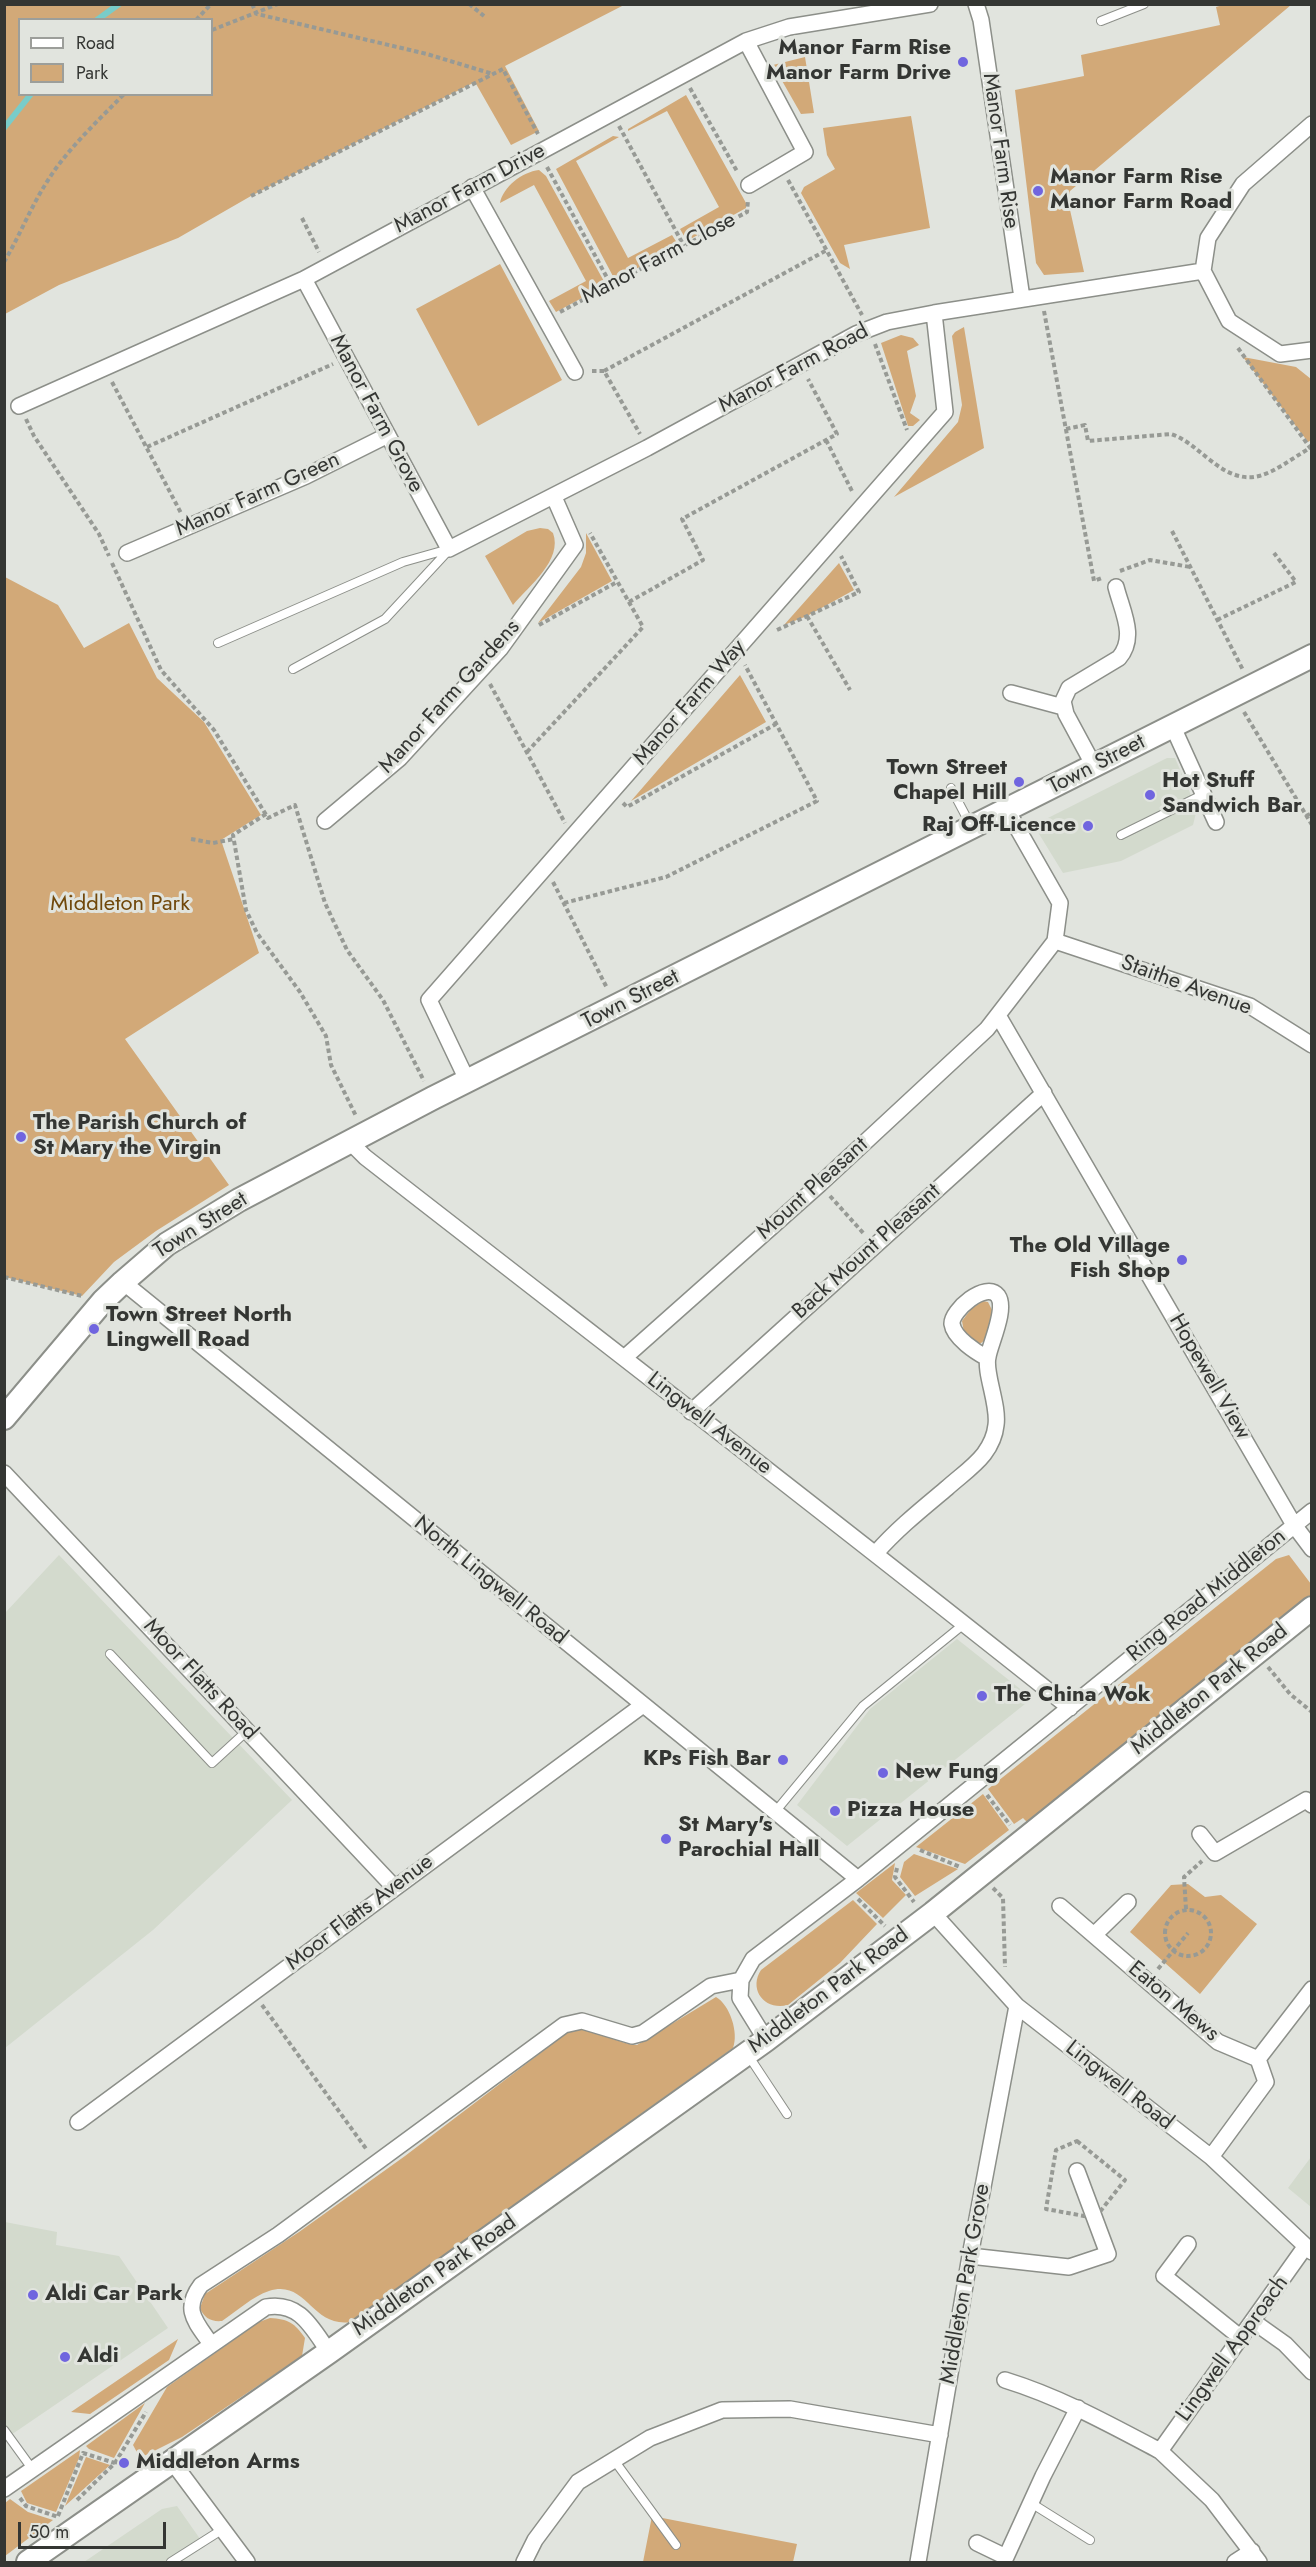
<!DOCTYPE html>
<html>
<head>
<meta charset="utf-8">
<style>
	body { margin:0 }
	#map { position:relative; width:1316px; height:2567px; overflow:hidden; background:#e1e4de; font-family:Jost,sans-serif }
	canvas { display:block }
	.frame { position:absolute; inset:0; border:6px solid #343633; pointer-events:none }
	.legend { position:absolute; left:18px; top:18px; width:195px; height:78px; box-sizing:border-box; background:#e1e4de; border:2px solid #9c9e9a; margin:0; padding:8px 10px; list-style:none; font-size:18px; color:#343633 }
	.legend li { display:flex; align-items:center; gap:12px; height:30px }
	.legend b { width:30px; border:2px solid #9c9e9a }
	.scale { position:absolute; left:18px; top:2522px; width:148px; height:27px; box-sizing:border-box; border:3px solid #343633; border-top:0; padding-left:8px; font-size:18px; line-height:21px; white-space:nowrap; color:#343633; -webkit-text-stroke:4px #e1e4de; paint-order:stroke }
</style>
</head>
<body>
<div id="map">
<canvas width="1316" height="2567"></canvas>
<div class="frame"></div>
<ul class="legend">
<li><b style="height:8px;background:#fff"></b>Road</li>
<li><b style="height:16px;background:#d2a978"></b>Park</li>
</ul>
<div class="scale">50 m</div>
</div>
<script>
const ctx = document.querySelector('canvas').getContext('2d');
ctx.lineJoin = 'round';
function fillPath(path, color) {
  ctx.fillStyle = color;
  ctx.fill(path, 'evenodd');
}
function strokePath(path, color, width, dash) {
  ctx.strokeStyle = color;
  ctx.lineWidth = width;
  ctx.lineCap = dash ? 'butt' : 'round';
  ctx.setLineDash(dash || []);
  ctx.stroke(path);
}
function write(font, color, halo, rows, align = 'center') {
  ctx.font = font + ' Jost,sans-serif';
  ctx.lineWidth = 6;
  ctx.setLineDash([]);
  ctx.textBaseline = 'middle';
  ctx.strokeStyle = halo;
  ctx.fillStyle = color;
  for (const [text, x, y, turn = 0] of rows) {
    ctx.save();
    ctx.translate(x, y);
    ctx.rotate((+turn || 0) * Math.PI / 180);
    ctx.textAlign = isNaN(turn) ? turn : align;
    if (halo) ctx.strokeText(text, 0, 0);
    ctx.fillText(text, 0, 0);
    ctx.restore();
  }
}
fillPath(new Path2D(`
	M1167 758H1175L1197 809 1193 825 1121 861 1063 873 1036 829 1038 823Z
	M59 1555 292 1800 153 1930 5 2048V1613Z
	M957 1639 1024 1692 1030 1700 847 1846 797 1805 870 1709Z
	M1311 2157V2207L1288 2188Z
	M5 2222 57 2232 56 2245 119 2256 168 2328 5 2439Z
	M177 2506 205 2546 181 2562H84L162 2509Z`), '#d3dacd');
fillPath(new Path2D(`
	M1226 4 1291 5 1070 191 1068 201 1084 272 1044 275 1036 263 1015 90 1084 76 1081 55 1220 25 1216 7Z
	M4 5 5 4 624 5 505 66 539 131 511 145 475 82 251 196 178 238 59 285 5 314ZM20 20H212V94H20Z
	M805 57 814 113 801 114 773 65Z
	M686 95 746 203V208L687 241 680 229 719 207 667 111 628 131V129Z
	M911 116 930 228 844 245 850 269 840 263 801 193 804 187 835 169 827 155 823 128Z
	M613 136 619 137 576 161 628 258 672 235 679 246 615 280 556 169Z
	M539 170 546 176 606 285 556 312 549 301 586 281 534 185 500 203C503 187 522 172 539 170Z
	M500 264 562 380 478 426 416 309Z
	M964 327 984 448 894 497 958 422 962 405 952 336 955 332Z
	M901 335 913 338 919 345 907 351 916 396 910 413 920 420 913 426H908L881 343Z
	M1243 357 1296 367 1311 379V440L1308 442Z
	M540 528 548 529 553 533C563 560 529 586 513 605L485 556 527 531Z
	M586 533 612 581 538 623 581 567 586 553Z
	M839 563 854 590 807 616 784 625Z
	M5 577 58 605 84 648 129 623 157 678 204 722 261 815 221 840 259 953 125 1039 229 1185 156 1231 114 1262 82 1296 5 1277Z
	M740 675 766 722 631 801Z
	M983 1301 988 1302 992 1310 987 1339 978 1345 964 1332 962 1321 971 1309Z
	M1289 1555 1311 1584 1310 1598 1029 1824 1023 1818 1014 1824 988 1789 1276 1559Z
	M983 1794 1009 1830 965 1864 916 1847Z
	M914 1854 958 1869 915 1896 900 1877 904 1862Z
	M895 1863 892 1880 906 1895 883 1918 856 1893Z
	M1188 1884 1205 1897 1221 1895 1257 1924 1200 1994 1130 1932 1171 1885Z
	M853 1900 877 1924 840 1963 788 2005C765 2011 748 1990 761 1970Z
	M716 1997C730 2005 739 2033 733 2048L351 2322C311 2328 307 2279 269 2291 253 2296 237 2311 222 2321 211 2322 204 2318 200 2308L205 2294 299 2232 405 2156 568 2032C588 2023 615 2044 637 2045Z
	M270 2318C288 2319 295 2323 305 2338L302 2356 182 2437 140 2458 133 2445 167 2387 259 2322Z
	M178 2339 169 2360 90 2414 71 2412Z
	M145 2403 114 2458 89 2449 86 2446Z
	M80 2450 79 2458 56 2512 27 2503 21 2491Z
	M86 2457 110 2465 65 2506Z
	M10 2499 28 2512 53 2520 5 2556V2503Z
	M652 2516 797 2544 793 2562H643Z`), '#d2a978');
strokePath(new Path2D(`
	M97 20 119 4
	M4 128 31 94`), '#79ccc9', 6);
const lane = new Path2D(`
	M1101 21 1144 4
	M218 643 403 562 449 549
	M293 669 385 619 448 551
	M951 788 970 824
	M1121 835 1204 794
	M110 1654 212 1763 248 1730
	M775 1812 863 1706 964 1624
	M748 2055 787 2114
	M4 2430 33 2470
	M614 2460 676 2545
	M1031 2503 1090 2540
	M171 2562 223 2529`);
const street = new Path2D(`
	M976 4 981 20 1022 298
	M746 41 805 152 749 185
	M1312 124 1243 184 1208 238 1203 271 1229 321 1280 354 1312 350
	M472 187 575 372
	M304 279 449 549 647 448 856 334 887 322 934 313 1203 271
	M19 406 304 279 746 41 789 27 930 4
	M127 553 306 476 388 435
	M1011 693 1063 707
	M1173 727 1216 822
	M1094 766 1066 714 1063 701 1069 688 1119 658C1137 637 1122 611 1116 587
	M325 821 400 758 500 649 575 545 554 497
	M1055 941 1250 1006 1312 1045
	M999 1017 1294 1525 1312 1549
	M468 1082 429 1000 945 412 934 313
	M349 1141 365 1157C600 1340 837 1522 1070 1708
	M123 1282 858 1879
	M624 1358 820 1184 987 1029 1055 941 1060 903 1007 810
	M691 1412 1044 1093
	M4 1473 394 1887
	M876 1553C898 1528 922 1509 947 1488 959 1477 974 1467 984 1454 990 1446 995 1435 996 1425 999 1405 984 1372 988 1357 990 1344 1007 1309 998 1296 986 1280 951 1311 952 1324 954 1338 976 1352 987 1358
	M1200 1834 1215 1853 1306 1800 1312 1805
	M1060 1906 1218 2042 1258 2059
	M933 1913 1017 2006 1211 2157 1312 2252
	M1094 1935 1128 1902
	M766 2040 740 1998 741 1980 753 1959 858 1879 1312 1511
	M78 2122 643 1705
	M1211 2157 1266 2082 1258 2059 1312 1989
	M1188 2244 1164 2276 1240 2337
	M970 2256 1069 2267 1108 2254 1077 2171
	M1254 2322 1285 2344 1312 2372
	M211 2344C196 2322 182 2310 201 2285L278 2235 564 2025 582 2021 632 2036 643 2033 711 1986 741 1980
	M1005 2380C1060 2397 1109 2424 1160 2451
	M171 2460 247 2562
	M4 2489 266 2307C300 2301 312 2328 329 2352
	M977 2543 1006 2557 1043 2476 1078 2408
	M524 2562 535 2540 578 2482 650 2438 722 2410 790 2409 940 2435
	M918 2562 970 2256 1017 2006
	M1235 2562 1252 2551
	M1259 2562 1212 2500 1160 2451 1305 2247`);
const secondary = new Path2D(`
	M4 1418 103 1301 123 1282 167 1244 239 1200 433 1098 1312 656
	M28 2562 329 2352 766 2040 933 1913 1312 1608`);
strokePath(lane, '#8c8f89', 10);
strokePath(street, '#8c8f89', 18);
strokePath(secondary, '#8c8f89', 26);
strokePath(new Path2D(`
	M252 4 257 14 427 54 493 74
	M469 4 484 16
	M196 20 211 4
	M212 30 278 4
	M690 88 738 173
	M619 126 684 246
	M547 167 611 285
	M788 180 862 315
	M251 196 503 69 538 134
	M302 218 319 252
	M4 262C19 237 30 209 45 185 65 151 97 122 124 94
	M1044 311 1094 581 1102 578
	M560 312 747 212 748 200
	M875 344 907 430
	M1238 348 1311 449
	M592 371H604L640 434
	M604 371 827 250
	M112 382 181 513
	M26 419 34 436 99 534 109 556
	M1066 429 1085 425 1088 441 1171 434C1186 439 1197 450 1210 460 1252 494 1271 471 1310 448
	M826 440 853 493
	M147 447 333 364
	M1172 531 1243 670
	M112 563 161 670 214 730 268 818 295 805 325 903 347 950 383 1000 424 1081
	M1120 571 1150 560 1190 567
	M629 602 703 560 682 519 837 434 808 379
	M807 616 850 690
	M1217 620 1296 582 1274 553
	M539 625 617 582
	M777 630 859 592 841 556
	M490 684 565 823
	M1244 712 1312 825
	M527 752 643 627 590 533
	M623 803 627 807 776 724
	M266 814 233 835 246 910 257 933 300 992 326 1036 331 1065 356 1116
	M1306 816 1312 813
	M191 839 213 843 234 839
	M553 882 607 988
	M564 903 666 877 817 801 745 665
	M830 1196 865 1235
	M4 1277 82 1296
	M1268 1667 1290 1694 1312 1712
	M987 1795 1010 1825
	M920 1850 960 1867
	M897 1868 895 1877 914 1902
	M993 1888 1003 1898 1005 1967
	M858 1899 885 1926
	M1186 1909 1184 1877 1202 1861
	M1165 1933a23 23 0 1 1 46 0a23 23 0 1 1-46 0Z
	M1158 1969 1188 1933
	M262 2005 367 2150
	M1077 2141 1125 2180 1095 2218 1046 2209 1056 2150Z
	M20 2498 26 2506 58 2517
	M77 2500 115 2463 146 2412
	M58 2516 83 2453 115 2463`), '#979a95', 4, [4.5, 3]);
strokePath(lane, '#fff', 8);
strokePath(street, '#fff', 15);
strokePath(secondary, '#fff', 22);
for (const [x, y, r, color] of [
	[963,62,6,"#7065df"],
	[1038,191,6,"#7065df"],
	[1019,782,6,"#7065df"],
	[1150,795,6,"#7065df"],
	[1088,826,6,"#7065df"],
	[21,1137,6,"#7065df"],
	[1182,1260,6,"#7065df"],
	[94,1329,6,"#7065df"],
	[982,1696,6,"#7065df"],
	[783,1760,6,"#7065df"],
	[883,1773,6,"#7065df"],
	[835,1811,6,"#7065df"],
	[666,1839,6,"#7065df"],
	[33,2295,6,"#7065df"],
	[65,2357,6,"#7065df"],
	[124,2463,6,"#7065df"]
]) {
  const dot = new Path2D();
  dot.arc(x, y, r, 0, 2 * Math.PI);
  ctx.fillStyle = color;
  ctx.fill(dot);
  strokePath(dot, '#e1e4de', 2);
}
write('bold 22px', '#343633', '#e1e4de', [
	["Manor Farm Rise",951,49,"right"],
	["Manor Farm Drive",951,74,"right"],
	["Manor Farm Rise",1050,178],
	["Manor Farm Road",1050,203],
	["Town Street",1007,769,"right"],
	["Chapel Hill",1007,794,"right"],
	["Hot Stuff",1162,782],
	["Sandwich Bar",1162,807],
	["Raj Off-Licence",1076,826,"right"],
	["The Parish Church of",33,1124],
	["St Mary the Virgin",33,1149],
	["The Old Village",1170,1247,"right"],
	["Fish Shop",1170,1272,"right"],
	["Town Street North",106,1316],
	["Lingwell Road",106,1341],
	["The China Wok",994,1696],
	["KPs Fish Bar",771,1760,"right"],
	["New Fung",895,1773],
	["Pizza House",847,1811],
	["St Mary's",678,1826],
	["Parochial Hall",678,1851],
	["Aldi Car Park",45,2295],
	["Aldi",77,2357],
	["Middleton Arms",136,2463]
], 'left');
write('22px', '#343633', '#e1e4de', [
	["Manor Farm Rise",1000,151,82],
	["Manor Farm Drive",470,189,-28],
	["Manor Farm Close",659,259,-28],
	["Manor Farm Road",794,369,-28],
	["Manor Farm Grove",376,414,62],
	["Manor Farm Green",258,495,-24],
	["Manor Farm Gardens",450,697,-48],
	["Manor Farm Way",690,703,-49],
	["Town Street",1097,765,-27],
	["Staithe Avenue",1186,986,20],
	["Town Street",631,1000,-27],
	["Mount Pleasant",813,1189,-42],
	["Town Street",201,1226,-32],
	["Back Mount Pleasant",867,1252,-42],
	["Hopewell View",1209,1377,60],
	["Lingwell Avenue",709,1424,38],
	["North Lingwell Road",490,1581,39],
	["Ring Road Middleton",1207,1596,-39],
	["Moor Flatts Road",200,1680,47],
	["Middleton Park Road",1210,1690,-39],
	["Moor Flatts Avenue",360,1913,-37],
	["Middleton Park Road",829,1991,-37],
	["Eaton Mews",1173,2002,40],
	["Lingwell Road",1119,2086,38],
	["Middleton Park Road",435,2276,-35],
	["Middleton Park Grove",966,2284,-80],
	["Lingwell Approach",1233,2349,-54]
]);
write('22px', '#70480b', '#e1e4de', [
	["Middleton Park",120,905]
]);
</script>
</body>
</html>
